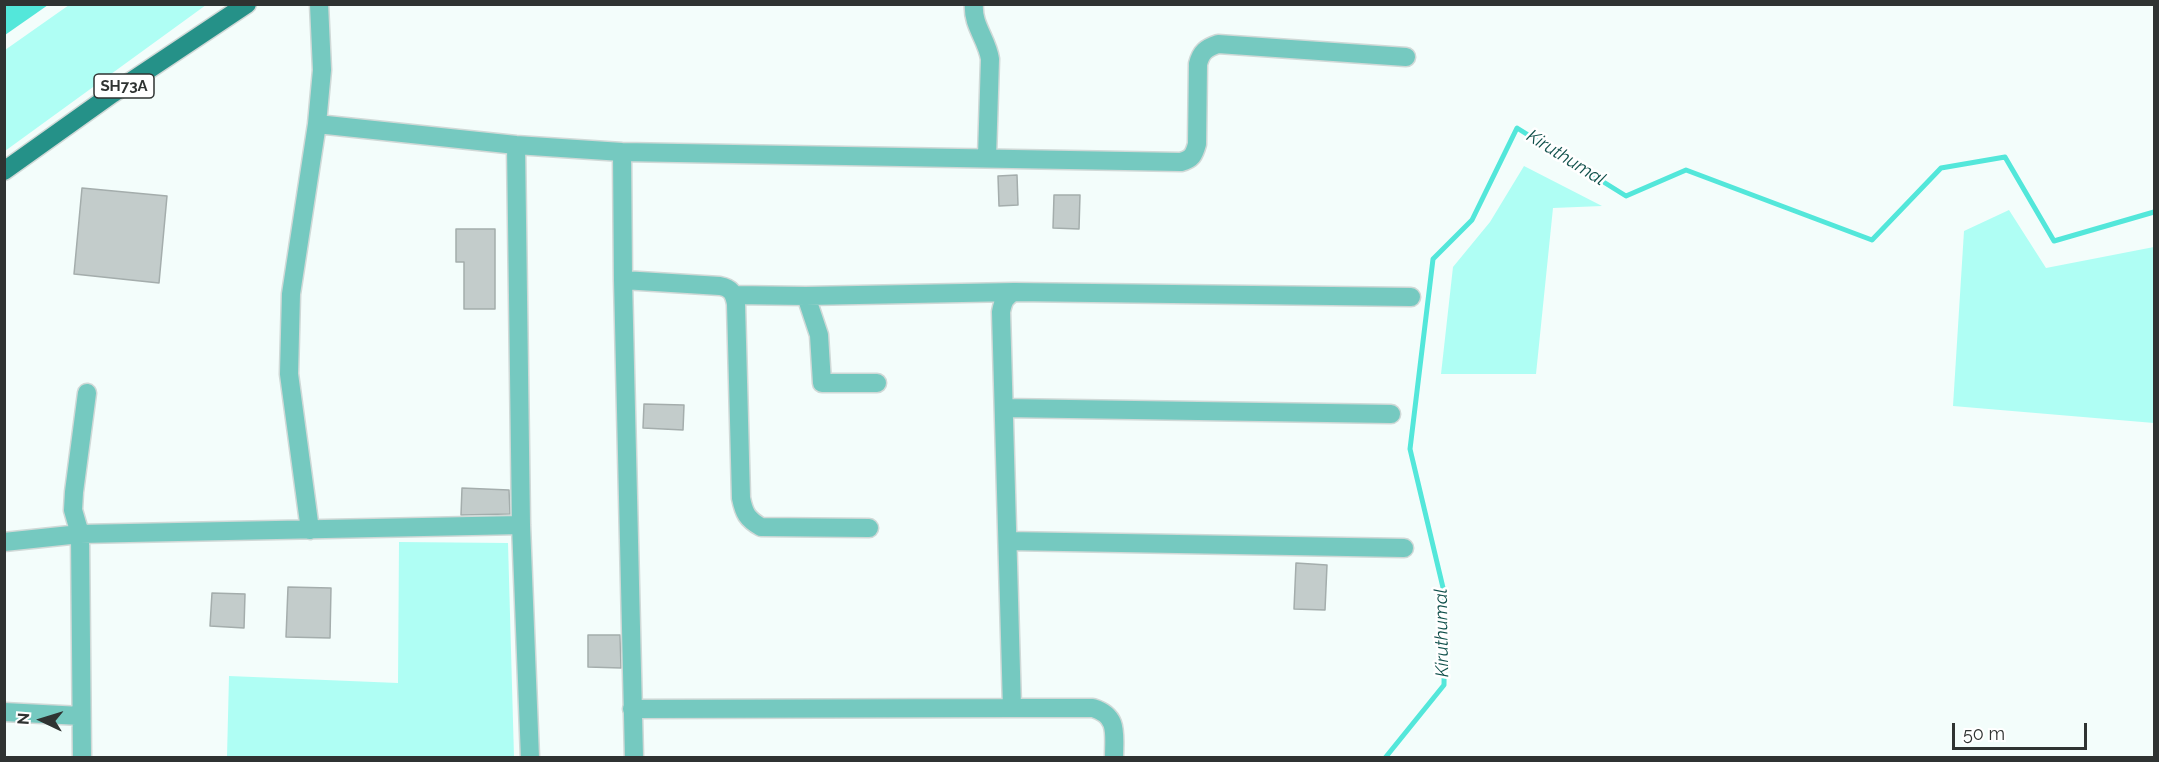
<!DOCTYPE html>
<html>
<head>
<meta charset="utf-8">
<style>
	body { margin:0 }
	#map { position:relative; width:2159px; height:762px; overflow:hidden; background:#f3fdfb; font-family:Raleway,sans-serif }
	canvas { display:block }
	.frame { position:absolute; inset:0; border:6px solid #2f3332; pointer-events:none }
	.north { position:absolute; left:12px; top:690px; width:60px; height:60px; -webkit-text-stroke:4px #fff; paint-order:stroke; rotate:274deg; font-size:16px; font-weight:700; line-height:24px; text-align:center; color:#2f3332 }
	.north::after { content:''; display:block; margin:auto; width:21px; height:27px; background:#2f3332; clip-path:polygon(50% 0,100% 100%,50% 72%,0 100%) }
	.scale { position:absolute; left:1952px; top:723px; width:135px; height:27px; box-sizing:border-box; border:3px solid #2f3332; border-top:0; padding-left:8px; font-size:18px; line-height:21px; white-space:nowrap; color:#2f3332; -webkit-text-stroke:4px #fff; paint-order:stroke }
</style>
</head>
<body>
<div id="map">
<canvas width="2159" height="762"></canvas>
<div class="frame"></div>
<div class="north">N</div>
<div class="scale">50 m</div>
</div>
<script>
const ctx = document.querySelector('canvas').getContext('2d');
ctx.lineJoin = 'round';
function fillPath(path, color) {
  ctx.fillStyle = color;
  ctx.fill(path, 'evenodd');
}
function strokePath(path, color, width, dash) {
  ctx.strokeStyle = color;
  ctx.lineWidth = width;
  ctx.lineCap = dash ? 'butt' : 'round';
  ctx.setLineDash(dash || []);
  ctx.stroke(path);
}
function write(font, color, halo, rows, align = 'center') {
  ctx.font = font + ' Raleway,sans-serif';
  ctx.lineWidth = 5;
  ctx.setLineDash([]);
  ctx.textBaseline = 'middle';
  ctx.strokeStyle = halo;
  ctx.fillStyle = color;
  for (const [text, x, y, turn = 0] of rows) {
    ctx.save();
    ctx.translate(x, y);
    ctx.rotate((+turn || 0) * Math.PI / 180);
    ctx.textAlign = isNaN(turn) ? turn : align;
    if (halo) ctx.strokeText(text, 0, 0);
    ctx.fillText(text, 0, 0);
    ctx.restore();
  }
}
fillPath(new Path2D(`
	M69 5H206L5 151V50Z
	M1524 166 1602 206 1553 208 1536 374H1441L1453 267 1490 222Z
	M2009 210 2046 268 2154 247V423L1953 406 1964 231Z
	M399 542 508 543 514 757H227L229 676 398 683Z`), '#affef4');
fillPath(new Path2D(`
	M5 4H48V5L5 35Z`), '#53e7da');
strokePath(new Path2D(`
	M1385 758 1444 685 1445 596 1410 449 1433 259 1472 220 1517 128 1626 196 1686 170 1872 240 1941 168 2005 157 2054 241 2154 212`), '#53e7da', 5);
const building = new Path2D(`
	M1017 175 1018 205 999 206 998 176Z
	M82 188 167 196 159 283 74 274Z
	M1054 195H1080L1079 229 1053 228Z
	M456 229H495V309H464V262H456Z
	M644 404 684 405 683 430 643 428Z
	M462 488 509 490 510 514 461 515Z
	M1296 563 1327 565 1325 610 1294 609Z
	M288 587 331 588 330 638 286 637Z
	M212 593 245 594 244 628 210 626Z
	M588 635H620L621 668 588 667Z`);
fillPath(building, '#c3cccb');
strokePath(building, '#a4adac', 1.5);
const street = new Path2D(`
	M319 4 322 70 317 124 516 145 622 152 1181 162C1192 159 1194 155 1197 144L1198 64C1201 52 1206 48 1218 44L1406 57
	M974 4C972 25 987 39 990 59L987 157
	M516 145 521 525 530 758
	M622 152 623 280 634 758
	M623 280 720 286C731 288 734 293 736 304L741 498C744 513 747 519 761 527L869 528
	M734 295 806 296 819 335 822 383H877
	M806 296 1014 292
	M1005 408 1391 414
	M310 530 289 374 291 294 317 124
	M1008 541 1404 548
	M4 542 80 534 521 525
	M1012 708H1093C1119 716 1114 734 1114 758
	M632 709 1012 708 1001 312C1003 301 1005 297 1014 292L1411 297
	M4 712 81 716
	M82 758 80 534 73 510 74 492 87 393`);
const primary = new Path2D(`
	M4 171 112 94 247 4`);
strokePath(street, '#d0d9d7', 21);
strokePath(primary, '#d0d9d7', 21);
strokePath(street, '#75c9c0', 18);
strokePath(primary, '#259188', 18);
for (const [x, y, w] of [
	[124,86,60]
]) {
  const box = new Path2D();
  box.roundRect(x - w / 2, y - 12, w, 24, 4.5);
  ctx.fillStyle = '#fff';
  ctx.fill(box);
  strokePath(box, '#2f3332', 1.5);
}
write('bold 15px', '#2f3332', null, [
	["SH73A",124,86]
]);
write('italic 18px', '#10504b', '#fff', [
	["Kiruthumal",1566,158,32],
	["Kiruthumal",1442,633,-91]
]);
</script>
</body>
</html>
